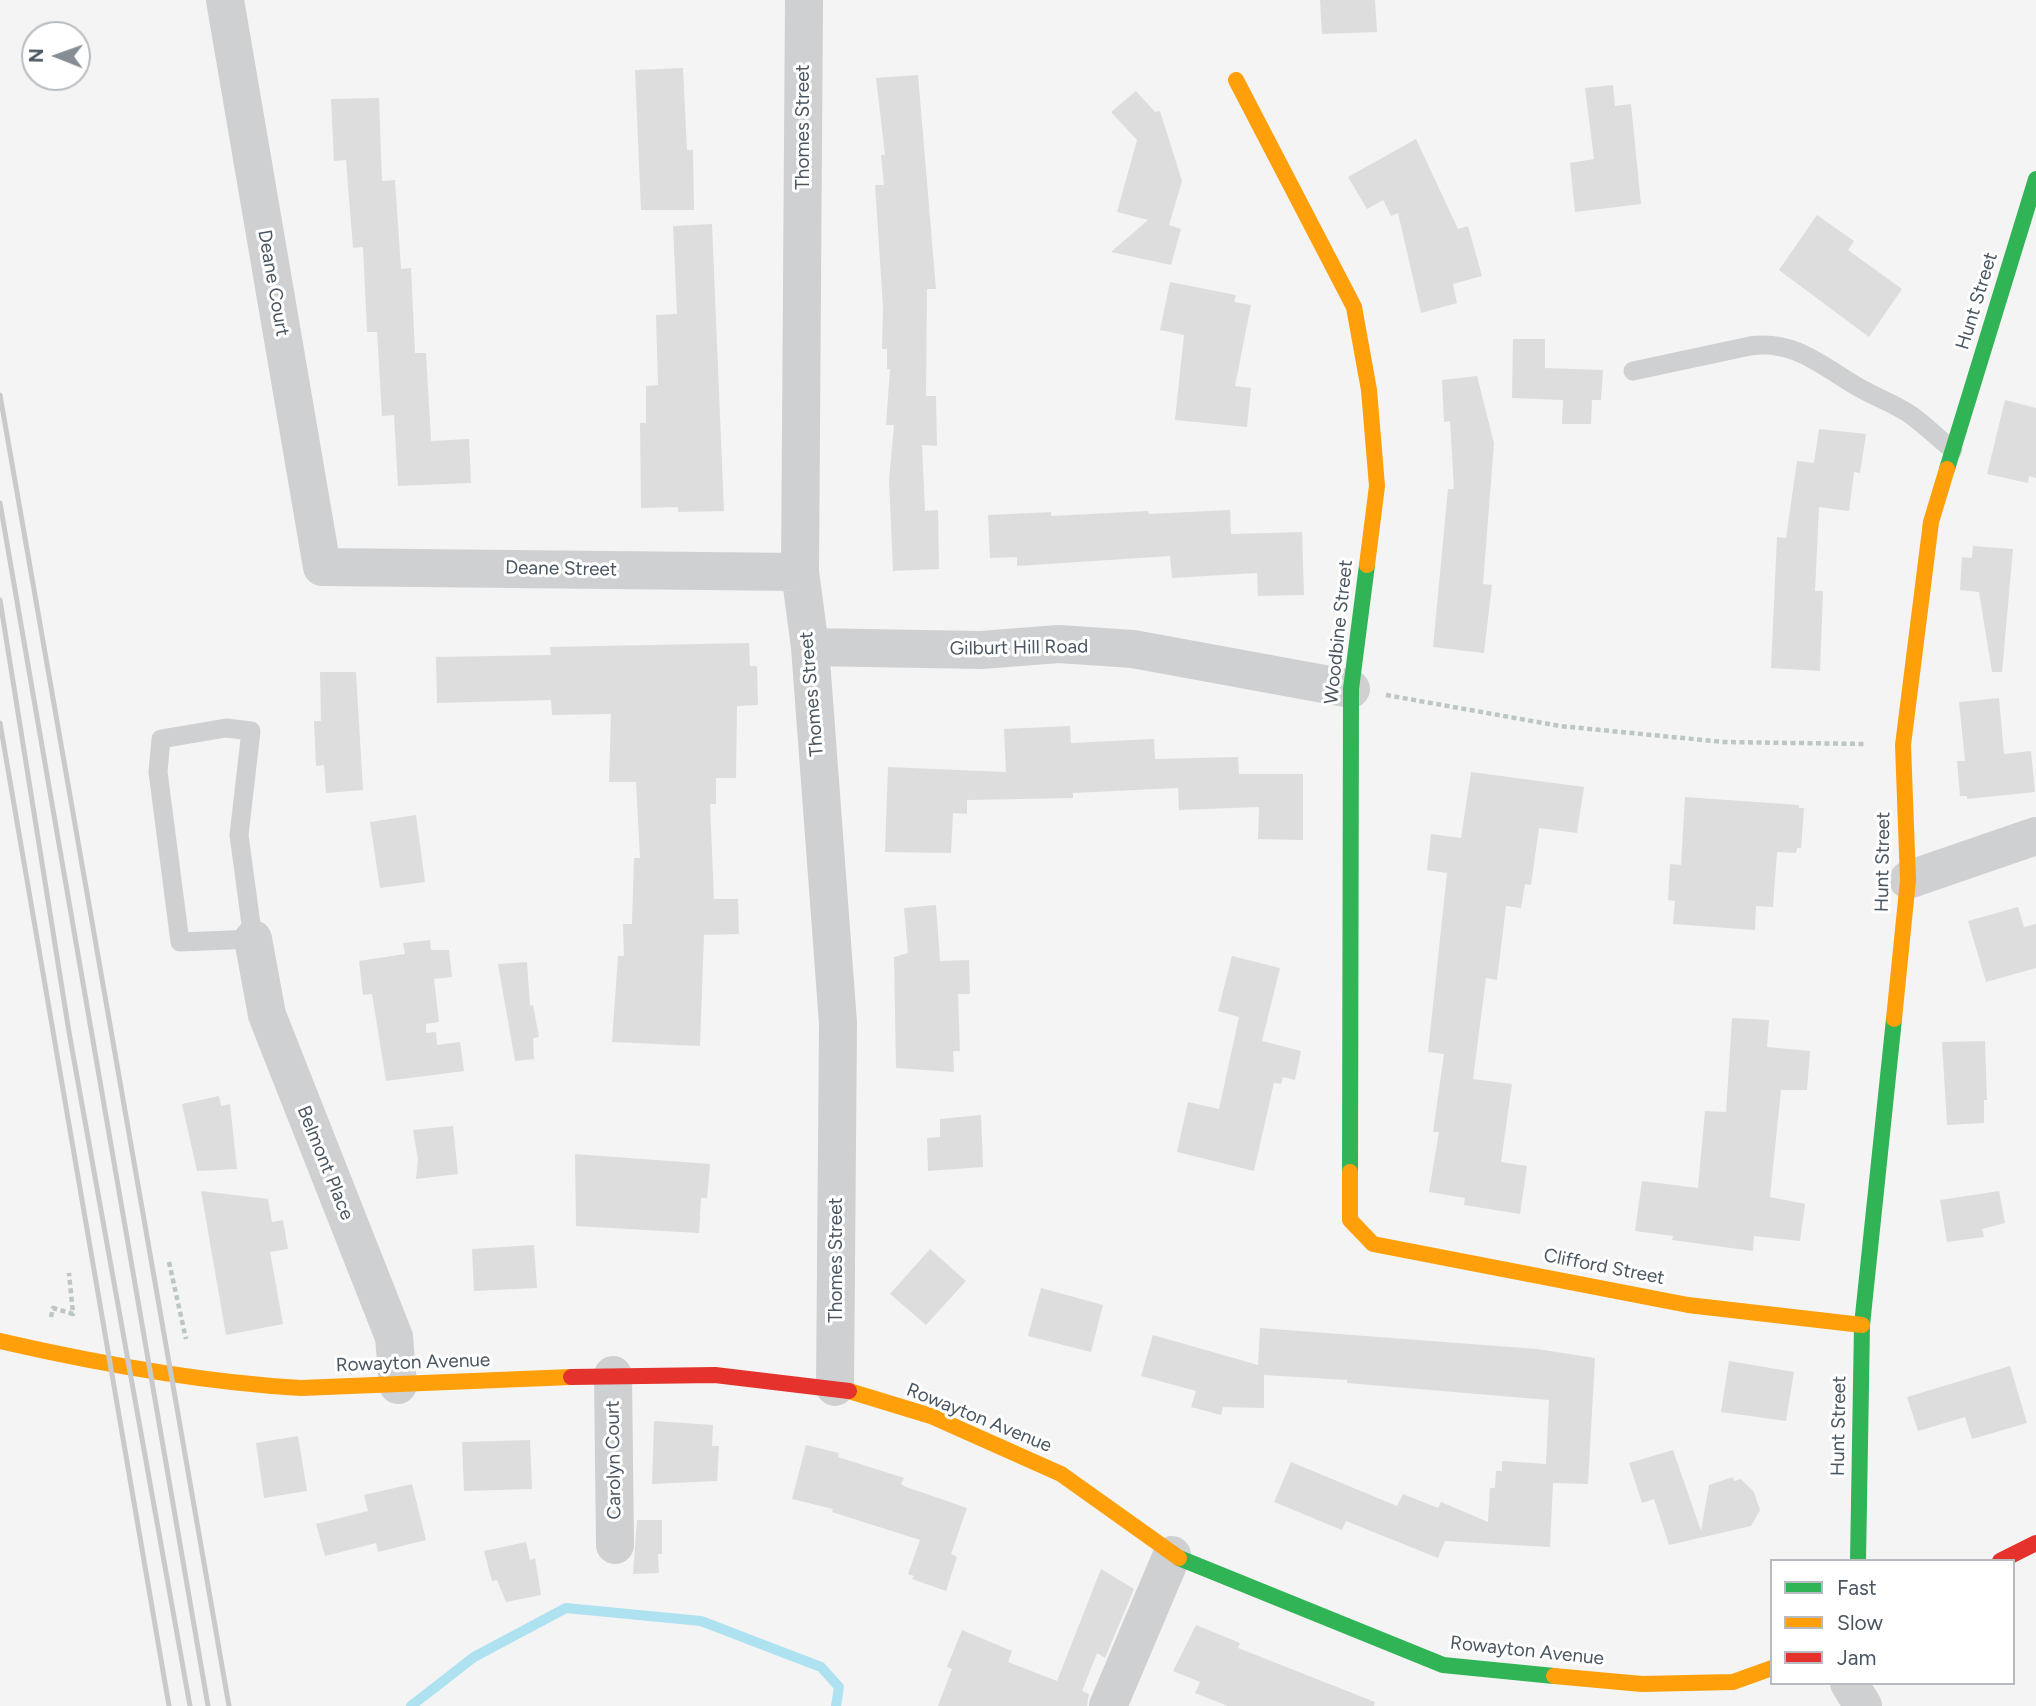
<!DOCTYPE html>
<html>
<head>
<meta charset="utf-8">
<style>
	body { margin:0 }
	#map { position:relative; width:2036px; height:1706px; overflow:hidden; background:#f4f4f4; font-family:Figtree,sans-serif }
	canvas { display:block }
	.legend { position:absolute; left:1770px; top:1559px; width:245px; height:126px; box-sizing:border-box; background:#fff; border:2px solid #b7bbc0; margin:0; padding:9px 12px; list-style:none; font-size:21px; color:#4a5661 }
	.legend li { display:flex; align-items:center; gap:14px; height:35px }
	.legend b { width:35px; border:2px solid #b7bbc0 }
	.north { position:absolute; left:21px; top:21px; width:70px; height:70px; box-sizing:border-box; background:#fff; border:2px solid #b7bbc0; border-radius:50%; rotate:271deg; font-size:19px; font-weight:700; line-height:28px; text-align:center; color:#4a5661 }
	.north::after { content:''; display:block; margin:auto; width:24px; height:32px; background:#868d94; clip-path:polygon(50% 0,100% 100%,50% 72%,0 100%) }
</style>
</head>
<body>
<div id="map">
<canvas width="2036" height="1706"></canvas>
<ul class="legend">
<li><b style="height:9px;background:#30b455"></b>Fast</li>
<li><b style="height:9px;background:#ff9f0a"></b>Slow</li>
<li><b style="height:9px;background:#e5322d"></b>Jam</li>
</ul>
<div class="north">N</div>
</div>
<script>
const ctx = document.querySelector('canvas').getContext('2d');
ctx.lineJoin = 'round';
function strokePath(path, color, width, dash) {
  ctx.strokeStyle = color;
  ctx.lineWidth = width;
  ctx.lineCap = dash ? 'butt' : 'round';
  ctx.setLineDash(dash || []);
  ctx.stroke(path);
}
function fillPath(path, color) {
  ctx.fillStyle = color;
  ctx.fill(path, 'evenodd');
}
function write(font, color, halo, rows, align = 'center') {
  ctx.font = font + ' Figtree,sans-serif';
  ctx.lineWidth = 6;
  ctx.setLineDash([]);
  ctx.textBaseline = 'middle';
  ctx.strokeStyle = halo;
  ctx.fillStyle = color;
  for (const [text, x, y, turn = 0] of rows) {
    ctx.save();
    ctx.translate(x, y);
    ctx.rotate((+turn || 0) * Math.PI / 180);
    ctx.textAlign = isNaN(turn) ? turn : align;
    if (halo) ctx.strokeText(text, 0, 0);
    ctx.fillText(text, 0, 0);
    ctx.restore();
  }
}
strokePath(new Path2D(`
	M411 1706 474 1657 566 1608 701 1621 821 1667 839 1687 836 1706`), '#aee2f0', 10);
fillPath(new Path2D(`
	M1320 0H1375L1377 32 1322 34Z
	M683 68 687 150H693L694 210H641L635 70Z
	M918 75 936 289H927L926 396H936L937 446 922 445 925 511 938 510 939 569 893 571 889 480 894 425H886L890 369H887V349H882L883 307 875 185H884L881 155H885L876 78Z
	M1613 85 1615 106 1631 104 1641 204 1575 212 1570 163 1594 159 1585 88Z
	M1136 91 1155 112 1160 111 1182 181 1169 225 1181 229 1171 265 1111 252 1148 220 1117 212 1137 140 1111 112Z
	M379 98 382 181 395 180 401 269 411 268 415 353H426L431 441 469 439 471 483 398 486 394 415 382 416 377 332H367L363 247 353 248 346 160 334 161 331 99Z
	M1416 139 1458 229 1468 226 1482 276 1453 284 1457 303 1421 313 1398 213 1391 216 1383 200 1367 209 1348 177Z
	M1817 215 1854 241 1848 250 1902 289 1869 337 1779 270Z
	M712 224 724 511 678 512V507L641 508 640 423H646V386L658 385 656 315 677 314 673 226Z
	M1170 282 1236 295 1234 302 1251 305 1235 386 1251 388 1247 427 1175 420 1184 335 1160 330Z
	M1513 339H1545V368L1603 370 1601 400H1592L1591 424H1562L1563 400 1512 398Z
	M1477 376 1494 443 1483 584 1492 585 1484 653 1433 647 1448 489H1454L1450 421 1444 422 1442 380Z
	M2005 400 2036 408V478L2029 476 2028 483 1987 474Z
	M1819 429 1866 434 1860 473 1854 472 1849 511 1819 507 1815 591H1823L1820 671 1771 668 1777 537 1786 538 1797 461 1814 463Z
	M1230 510 1231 534 1302 532 1304 595 1258 596 1257 573 1172 578 1170 556 1017 566V557L990 558 988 515 1051 512V516L1148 511 1149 514Z
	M1973 546 2013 549 2002 672H1992L1979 592 1960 590 1962 557 1972 558Z
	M749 643 750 666H757L758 705 737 706 736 778H716V804H710L714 899H738L739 934 704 935 700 1046 612 1042 618 956H624L623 924H632L634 858H640L636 782H609L611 714 552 715 551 700 437 703 436 657 551 655 550 647Z
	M320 672H356L363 790 326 793 324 765 316 766 314 721H321Z
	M1999 698 2004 754 2031 751 2035 792 1967 799V796H1960L1957 761H1965L1959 702Z
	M1070 726 1071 743 1154 739 1155 759 1238 757 1239 774H1303V840L1258 839 1259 807 1179 810 1178 788 1073 793V798L967 800V814L953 813 951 853 885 852 888 767 1006 772 1004 729Z
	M1471 772 1584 787 1577 833 1539 828 1531 885 1525 884 1521 908 1506 906 1497 980 1486 978 1473 1079 1512 1084 1501 1162 1527 1166 1520 1214 1464 1205 1465 1198 1429 1192 1439 1132H1433L1444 1054 1428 1052 1447 873 1427 870 1431 834 1461 838Z
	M1685 797 1799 805V808H1804L1801 848H1797L1796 853 1777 852 1773 907 1756 906 1755 930 1673 924 1675 901 1668 900 1670 864 1681 865Z
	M416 815 425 882 380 888 370 822Z
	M936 905 940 961 969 960 970 994H958L960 1051H953L954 1072 896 1068 894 957 908 953 904 908Z
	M2018 907 2024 927 2036 924V968L1986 982 1968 921Z
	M430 940 431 950H449L452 977 434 979 439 1022 426 1024V1033L436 1032 437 1045 460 1042 464 1071 386 1081 372 994 363 995 359 961 405 954 403 943Z
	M1232 956 1280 968 1262 1041 1301 1051 1295 1080 1283 1077 1281 1084 1274 1083 1254 1171 1177 1152 1188 1102 1219 1109 1239 1017 1218 1011Z
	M527 962 530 1006 533 1005 539 1037 533 1038 534 1059 515 1061 498 964Z
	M1732 1018 1769 1020 1767 1047 1810 1051 1807 1090H1781L1770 1197 1805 1204 1800 1241 1754 1236 1753 1251 1672 1240 1673 1236 1635 1231 1642 1181 1698 1188 1705 1111 1726 1112Z
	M1985 1041 1987 1100H1984V1123L1947 1125 1942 1042Z
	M219 1096 221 1106 230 1104 237 1169 197 1171 182 1104Z
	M981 1115 983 1167 928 1171 927 1138 940 1137V1119Z
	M453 1126 458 1174 416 1179 418 1160 413 1130Z
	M575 1154 710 1164 707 1198H701L699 1233 576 1226Z
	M201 1191 268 1199 272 1222 283 1220 288 1249 270 1252 283 1324 226 1335Z
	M1999 1191 2005 1223 1982 1229 1984 1237 1947 1242 1940 1200Z
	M534 1245 537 1288 474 1291 472 1249Z
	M930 1249 966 1281 926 1325 890 1294Z
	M1041 1288 1103 1305 1091 1352 1028 1336Z
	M1260 1328 1537 1349 1595 1358 1588 1484 1553 1483 1550 1547 1445 1541 1438 1558 1346 1521 1342 1530 1274 1502 1291 1462 1397 1506 1403 1494 1438 1508 1441 1502 1488 1522 1490 1488H1495L1496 1471H1502V1461L1546 1464 1549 1400 1347 1383V1380L1264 1375V1408L1223 1407 1221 1415 1191 1407 1196 1391 1141 1376 1153 1335 1258 1365Z
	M1729 1361 1794 1372 1786 1421 1721 1412Z
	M2010 1366 2027 1423 1972 1439 1965 1417 1918 1431 1907 1397Z
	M654 1421 713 1425 712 1446H719L717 1481 652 1484Z
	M298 1436 307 1491 264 1498 256 1443Z
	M530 1440 532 1489 464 1491 462 1442Z
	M806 1445 839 1453 838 1457 904 1478 901 1484 906 1487 967 1508 951 1554 957 1557 946 1591 912 1579 914 1576 908 1574 920 1540 832 1512 833 1509 792 1499Z
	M1673 1450 1701 1531 1709 1485 1733 1477 1734 1481 1741 1479 1754 1492 1760 1510 1751 1526 1669 1545 1654 1499 1642 1503 1629 1463Z
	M412 1484 426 1540 378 1552 376 1543 325 1556 316 1524 368 1511 364 1495Z
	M637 1520H662V1554H658L659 1573 633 1574Z
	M526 1542 530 1560 535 1558 541 1595 506 1602 497 1580 492 1581 484 1551Z
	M1101 1569 1134 1589 1105 1658 1097 1653 1082 1691 1089 1694 1087 1706H938L952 1669 947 1667 962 1630 1012 1651 1008 1662 1057 1681Z
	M1196 1625 1240 1643 1238 1648 1375 1702 1374 1706H1228L1195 1693 1200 1682 1173 1671Z`), '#ddddde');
strokePath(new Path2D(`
	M1386 695 1560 726 1723 742 1867 744
	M169 1262 186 1339
	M51 1317 53 1308 73 1314 69 1273`), '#bcc7c4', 4.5, [5, 3.5]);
strokePath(new Path2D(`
	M1633 371 1750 346C1794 339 1823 367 1858 387 1875 397 1895 404 1911 415 1926 426 1939 439 1953 450
	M226 728 251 731 239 835 253 939 180 942 158 772 161 739Z`), '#ced0d2', 19);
strokePath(new Path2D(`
	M225 0 322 567 800 572
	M804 0 800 572 810 647 838 1023 835 1387
	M810 647 981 650 1059 644 1133 649 1351 689
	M1908 880 2036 836
	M253 939 267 1015 394 1337 398 1385
	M613 1375 615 1545
	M1849 1683 1863 1706
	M1108 1706 1172 1555`), '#ced0d2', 38);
strokePath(new Path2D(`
	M1947 469 2036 179
	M1350 1172 1351 689 1367 565
	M1179 1558 1443 1665 1554 1676
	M1858 1561 1862 1325 1894 1019`), '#30b455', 16);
strokePath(new Path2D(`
	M1236 80 1354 307 1369 390 1377 486 1367 565
	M1894 1019 1908 880 1903 745 1931 522 1947 469
	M1350 1172V1220L1373 1244 1688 1305 1862 1325
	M0 1341C100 1364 199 1382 301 1388L571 1377
	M849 1391 931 1416 1061 1474 1179 1558
	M1554 1676 1642 1684 1733 1682 1772 1668`), '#ff9f0a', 16);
strokePath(new Path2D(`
	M571 1377 715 1375 849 1391
	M2000 1561 2036 1543`), '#e5322d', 16);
strokePath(new Path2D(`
	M0 395 229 1706
	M0 503 208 1706
	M0 600 69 1032 190 1706
	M0 723 169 1706`), '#c9cacc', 5);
write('19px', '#4a5661', '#fff', [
	["Thomes Street",803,127,-90],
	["Deane Court",273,283,80],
	["Hunt Street",1977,301,-73],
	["Deane Street",561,569,1],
	["Woodbine Street",1339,632,-84],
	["Gilburt Hill Road",1019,648,-1],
	["Thomes Street",812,694,-95],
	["Hunt Street",1883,862,-89],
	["Belmont Place",325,1163,68],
	["Thomes Street",836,1260,-90],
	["Clifford Street",1604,1267,11],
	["Rowayton Avenue",413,1363,-2],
	["Rowayton Avenue",979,1418,22],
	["Hunt Street",1839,1426,-89],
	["Carolyn Court",614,1460,-91],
	["Rowayton Avenue",1527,1651,6]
]);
</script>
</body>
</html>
